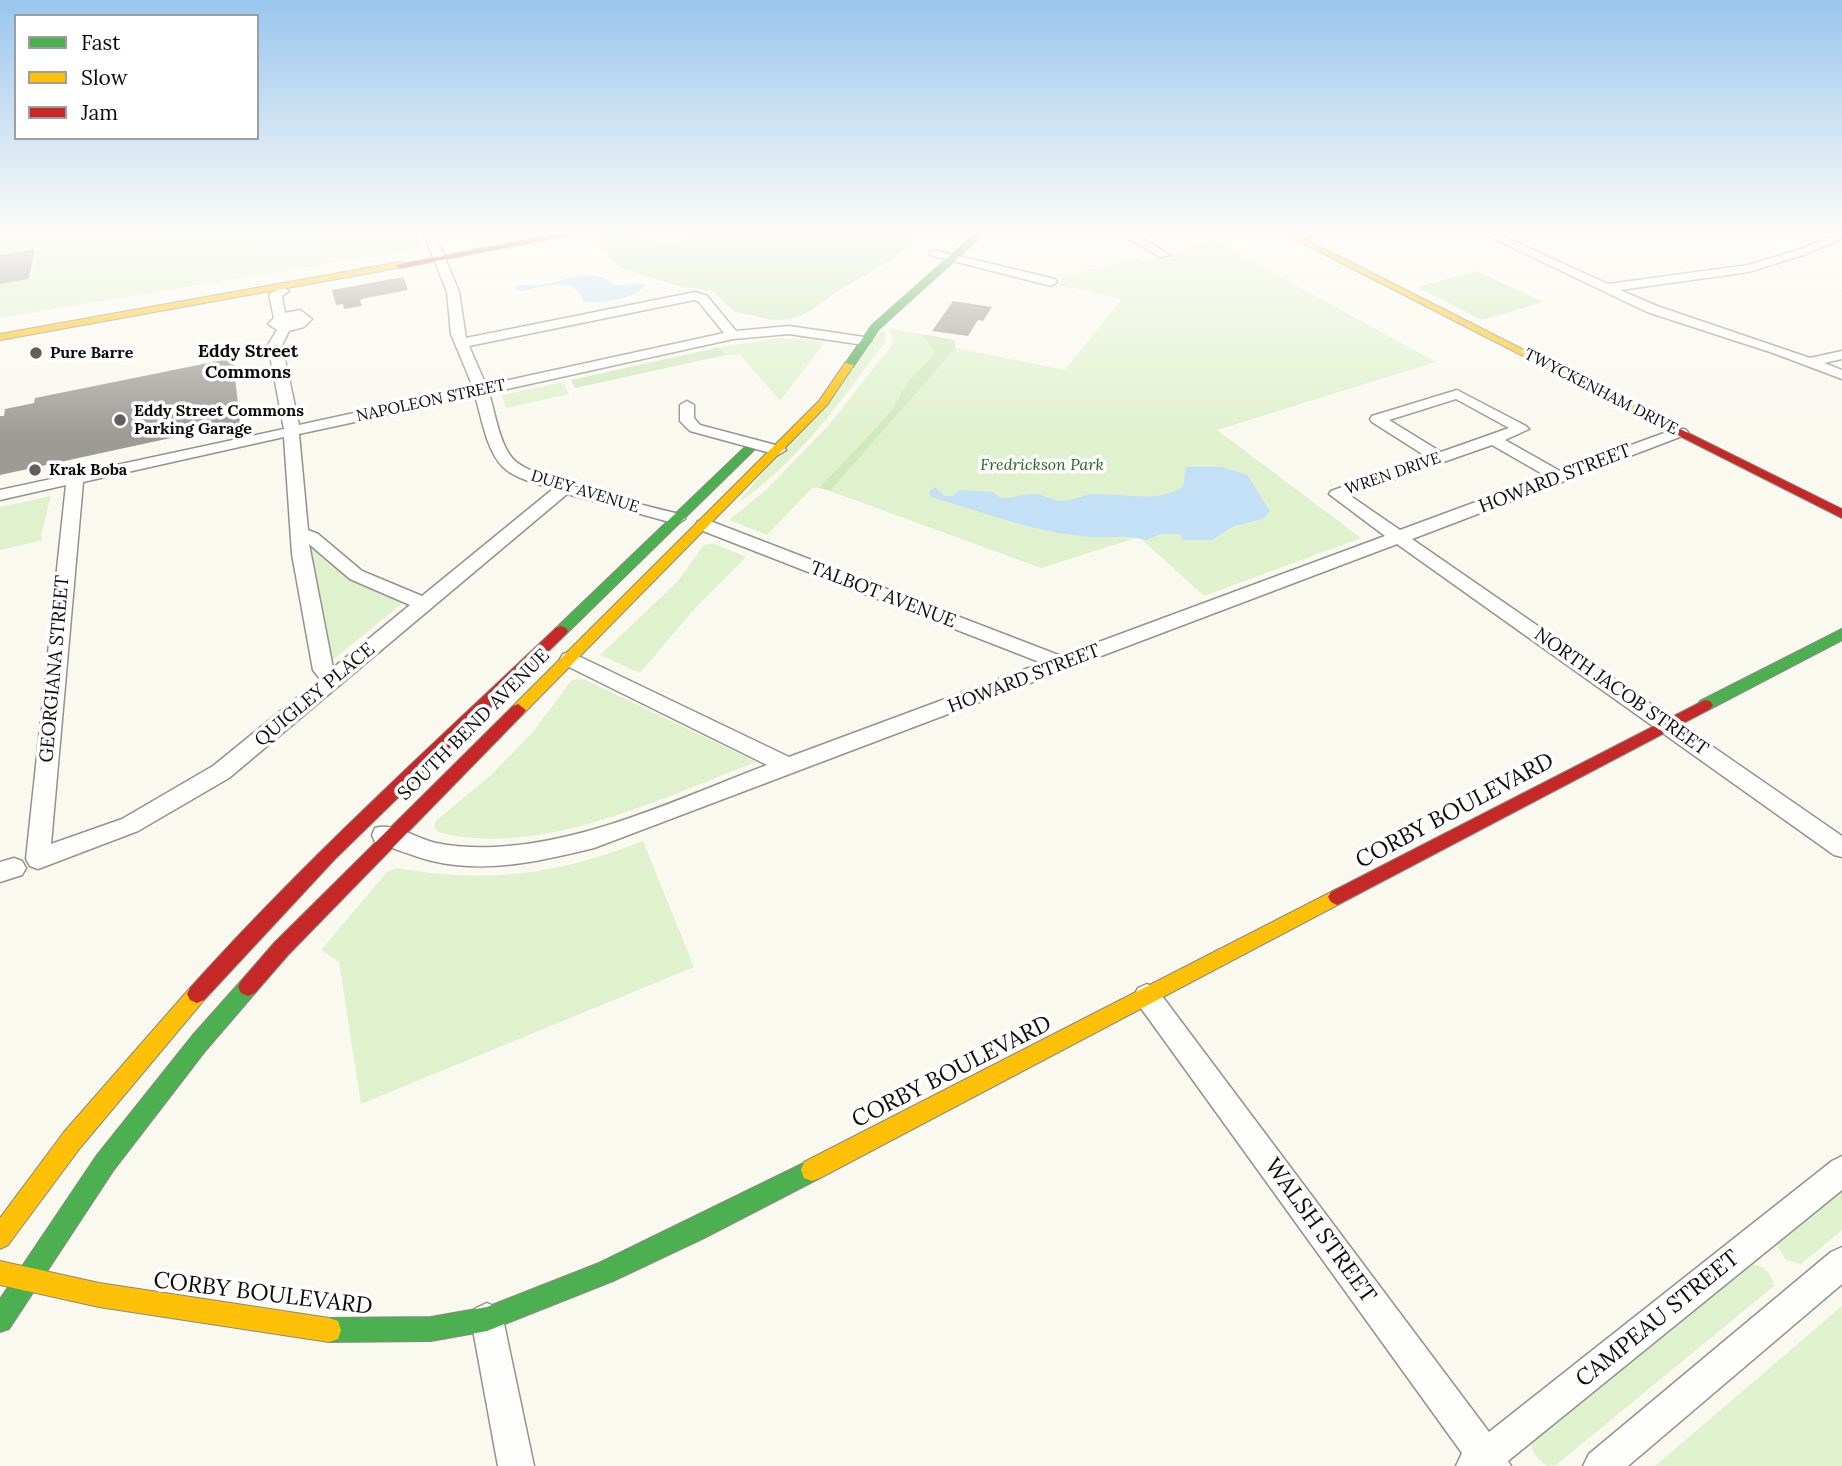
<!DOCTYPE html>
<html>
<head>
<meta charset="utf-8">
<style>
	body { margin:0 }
	#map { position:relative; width:1842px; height:1466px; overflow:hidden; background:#faf9ef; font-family:Lora,serif }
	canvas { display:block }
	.legend { position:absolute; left:14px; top:14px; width:245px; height:126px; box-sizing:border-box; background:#fff; border:2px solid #9e9e9e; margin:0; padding:9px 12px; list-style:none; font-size:21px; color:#0c0c0c }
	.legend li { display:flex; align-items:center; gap:14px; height:35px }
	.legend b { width:35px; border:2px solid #9e9e9e }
</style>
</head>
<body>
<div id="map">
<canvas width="1842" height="1466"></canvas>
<ul class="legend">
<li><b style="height:9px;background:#4caf50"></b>Fast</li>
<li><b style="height:9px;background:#ffc107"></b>Slow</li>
<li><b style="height:9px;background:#c62828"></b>Jam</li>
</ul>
</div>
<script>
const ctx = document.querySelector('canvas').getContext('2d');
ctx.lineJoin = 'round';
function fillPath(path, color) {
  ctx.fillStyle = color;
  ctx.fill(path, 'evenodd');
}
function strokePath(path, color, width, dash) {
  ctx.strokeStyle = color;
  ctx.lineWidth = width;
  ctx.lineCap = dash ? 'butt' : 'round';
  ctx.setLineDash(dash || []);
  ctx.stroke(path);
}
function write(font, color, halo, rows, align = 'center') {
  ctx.font = font + ' Lora,serif';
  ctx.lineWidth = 7;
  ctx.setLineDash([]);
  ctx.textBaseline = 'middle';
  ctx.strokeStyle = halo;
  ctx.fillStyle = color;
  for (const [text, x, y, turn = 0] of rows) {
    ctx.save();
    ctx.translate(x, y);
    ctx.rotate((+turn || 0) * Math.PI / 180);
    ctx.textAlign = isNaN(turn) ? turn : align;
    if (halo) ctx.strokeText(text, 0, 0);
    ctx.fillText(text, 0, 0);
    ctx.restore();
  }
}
fillPath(new Path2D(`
	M29 232H416L421 248 0 318V284L32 279 37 248 0 254V236Z
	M1215 241 1436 362 1217 430 1361 538 1204 596 1139 537 1041 568 830 491 956 348 1065 370 1122 299 1058 285 1064 276 1138 258 1143 261 1184 252 1181 249Z
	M888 328 922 334 936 353 906 384 894 407 874 430 819 488H812L767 535 729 520 765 491 828 426 891 346 893 336Z
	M881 330 886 334 884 343C845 397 794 466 738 503Z
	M778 338 818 340 823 345 780 401 740 355H726L720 347Z
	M563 382 569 394 506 408 502 395Z
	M51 496 41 535 43 540 0 550V507Z
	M713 543 746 557 696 607 640 673 600 655 678 581 704 545Z
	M315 549 349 576 405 601 329 663 310 551Z
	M578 679 586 680 756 762C661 798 540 859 438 832L434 827 436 821 492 774 533 732 572 680Z
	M643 841 694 967 361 1104 339 962 321 950 387 872 396 868C488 884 556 875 643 841Z
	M1842 1189V1230L1801 1264 1786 1260 1777 1246 1778 1241Z
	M1750 1264C1764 1265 1771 1272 1774 1286L1556 1465 1547 1466C1536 1457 1531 1452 1531 1438Z
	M1842 1306V1466H1655Z`), '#e0f1cd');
fillPath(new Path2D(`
	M617 232H636L652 242 670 244 680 242 690 232H910L914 238C896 261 869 273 844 287 826 298 809 316 788 319 769 323 753 314 735 312L713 291 682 287 623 269 614 263 603 247 592 238Z
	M1477 271 1543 302 1482 320 1417 287Z
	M922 334 954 340 956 348 830 491 819 488 874 430 894 407 906 384 935 353Z
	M720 347 726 355 575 388 571 380Z`), '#cfe9bb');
fillPath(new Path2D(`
	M193 232H319L326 238 336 241C293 258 243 241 197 240 182 240 162 249 149 243L157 236Z
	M586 275 602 277 617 285 646 284C636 299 599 305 583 301 577 273 539 289 519 291L514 288C523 282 531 286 542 285 557 283 569 276 586 275Z
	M1186 467H1222L1247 475 1270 511 1263 519 1234 526 1212 540H1183L1180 534H1161L1146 540 1131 537H1089L1059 533 1022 525 931 497 929 493 934 487 945 496H952L960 490 993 492 1000 498C1013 499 1023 493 1036 494 1046 495 1053 502 1062 501 1073 501 1083 495 1093 494 1122 493 1157 504 1183 487Z`), '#c3e0f6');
fillPath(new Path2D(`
	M35 249 29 279 0 284V255Z
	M403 277 408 290 366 298 360 300 362 306 344 309 343 304 336 305 332 290Z
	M953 301 992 307 983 321 978 320 968 336 932 331Z
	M233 358 240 423 0 475V416H4L5 409 34 403 35 398Z`), '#9c9b95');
const street = new Path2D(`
	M423 232H434L459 292 466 338 695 292 707 296 736 331 789 326 864 337 871 341 864 345 789 334 733 339 489 393C495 412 499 443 513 459 533 481 649 506 683 515L685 519 677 524 567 494 229 778 138 831 38 869 30 866 26 859 66 485 0 500V490L284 429 268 345 277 330 268 324 274 318 269 294 283 287 289 291 282 296 285 313 300 310 312 319 304 327 289 331 282 345 299 425 473 387 451 334 447 292ZM694 300 699 302 724 333 486 385 469 346ZM475 396C482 418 486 450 503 467 515 479 537 483 553 489L422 596 362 571 318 534 308 530 299 434ZM284 437 292 554 313 670 320 679 213 766 122 819 51 844 83 482ZM309 544 350 579 410 605 333 668Z
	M1118 232H1132L1170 255 1160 257Z
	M1310 232H1330L1297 241 1291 238Z
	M1480 232H1494L1608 284 1748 265 1798 250 1842 232V238L1806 254 1749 272 1620 290 1657 306 1810 358 1842 351V359L1824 363 1842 370V379L1773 353 1647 312Z
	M934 250 1055 279 1057 282 1051 286 930 255V251Z
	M1457 390 1526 426 1529 429 1505 440 1560 471 1675 429H1685L1688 432 1685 435 1412 539 1842 836V857L1834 855 1397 544 594 848C541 861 486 874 432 861 412 856 394 848 375 842L372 835 375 828C394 822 417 839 436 843 456 847 475 848 495 847 590 842 680 798 767 765L563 664 560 659 563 654 570 652 789 757 1042 663 698 529 696 525 698 521H710L1061 656 1385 536 1329 494 1331 491 1427 457 1372 422 1370 419 1372 416ZM1456 399 1509 428 1441 452 1389 420ZM1492 445 1546 476 1400 530 1349 495Z
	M687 401 694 405V418L700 425 783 447 786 450 778 455 690 431 680 421V405Z
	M14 858 22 861 26 868 22 875 0 882V862Z
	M1147 984 1156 988 1489 1432 1832 1161 1842 1156V1190L1508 1461 1511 1466H1456L1462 1453 1138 1004 1134 996 1138 988Z
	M1842 1247V1284L1628 1466H1583L1589 1454 1831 1252Z
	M487 1303 498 1308 503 1319 534 1466H498L471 1319 476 1308Z`);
const fast = new Path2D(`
	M977 232H986L879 329 853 367H845L844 365 872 325Z
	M748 447 754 450 752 452 566 634H556L554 631 556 628 744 448Z
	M1842 629V640L1710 709 1705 710 1697 705 1700 701Z
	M248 978 255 981 258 987 255 993 206 1050 113 1171 9 1329 0 1332V1299L97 1155 192 1036 241 981Z
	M812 1159 820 1162 823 1170 820 1178 704 1238 613 1281 487 1331 431 1341 329 1342 320 1339 317 1330 320 1321 329 1318 431 1317 487 1307 599 1263Z`);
const slow = new Path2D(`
	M1281 232H1291L1670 424 1660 426Z
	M400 262 404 265 403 267 0 340V334Z
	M845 363 854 365 827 405 523 714H513L510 710 513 706 819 401Z
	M1337 889 1343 892 1346 897 1343 902 820 1178 812 1181 804 1178 801 1170 804 1162Z
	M197 985 204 988 207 994 204 1000 80 1148 8 1245 0 1249V1218L64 1132 190 988Z
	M0 1261 99 1283 329 1318 338 1321 341 1330 338 1339 329 1342 99 1307 0 1285Z`);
const jam = new Path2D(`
	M569 232H585L400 268 396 265Z
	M1664 421 1842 509V518L1660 426V422Z
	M561 626 566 628 568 631 566 634 335 859 204 1000 197 1003 190 1000 187 994 190 988C305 860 432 745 556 628Z
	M1705 700 1710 701 1713 705 1710 709 1343 902 1337 905 1331 902 1328 897 1331 892Z
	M518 704 526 710 523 714 288 955 255 993 248 996 241 993 238 987 241 981 274 943 513 706Z`);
strokePath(street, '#93938e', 3);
strokePath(fast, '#8a8985', 2);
strokePath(slow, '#8a8985', 2);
strokePath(jam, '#8a8985', 2);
fillPath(street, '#fefefd');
fillPath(fast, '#4caf50');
fillPath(slow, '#ffc107');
fillPath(jam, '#c62828');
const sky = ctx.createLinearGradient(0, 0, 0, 437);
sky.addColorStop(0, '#99c6ee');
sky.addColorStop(0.53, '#fdfcf8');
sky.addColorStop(1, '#fdfcf800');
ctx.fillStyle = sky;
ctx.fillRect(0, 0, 1842, 437);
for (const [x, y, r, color] of [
	[36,353,7,"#5f5f5b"],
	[120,420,7,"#5f5f5b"],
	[35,470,7,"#5f5f5b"]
]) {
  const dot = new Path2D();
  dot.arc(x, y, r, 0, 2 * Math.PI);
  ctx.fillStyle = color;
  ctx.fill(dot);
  strokePath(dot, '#fff', 2.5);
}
write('bold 16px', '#0c0c0c', '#fff', [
	["Pure Barre",50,353],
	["Eddy Street Commons",134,411],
	["Parking Garage",134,429],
	["Krak Boba",49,470]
], 'left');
write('16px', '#0c0c0c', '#fff', [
	["TWYCKENHAM DRIVE",1601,392,27],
	["NAPOLEON STREET",431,401,-12],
	["WREN DRIVE",1393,474,-19],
	["DUEY AVENUE",585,492,17]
]);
write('italic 16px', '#226619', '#fff', [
	["Fredrickson Park",1042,465]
]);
write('bold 18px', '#0c0c0c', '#fff', [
	["Eddy Street",248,352],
	["Commons",248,373]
]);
write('19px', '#0c0c0c', '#fff', [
	["HOWARD STREET",1555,479,-21],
	["TALBOT AVENUE",883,595,21],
	["GEORGIANA STREET",55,669,-85],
	["HOWARD STREET",1024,679,-21],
	["NORTH JACOB STREET",1621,692,35],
	["QUIGLEY PLACE",315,695,-40],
	["SOUTH BEND AVENUE",474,725,-45]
]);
write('23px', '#0c0c0c', '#fff', [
	["CORBY BOULEVARD",1455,811,-28],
	["CORBY BOULEVARD",952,1072,-27],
	["WALSH STREET",1320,1231,54],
	["CORBY BOULEVARD",263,1294,7],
	["CAMPEAU STREET",1658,1319,-39]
]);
</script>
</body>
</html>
